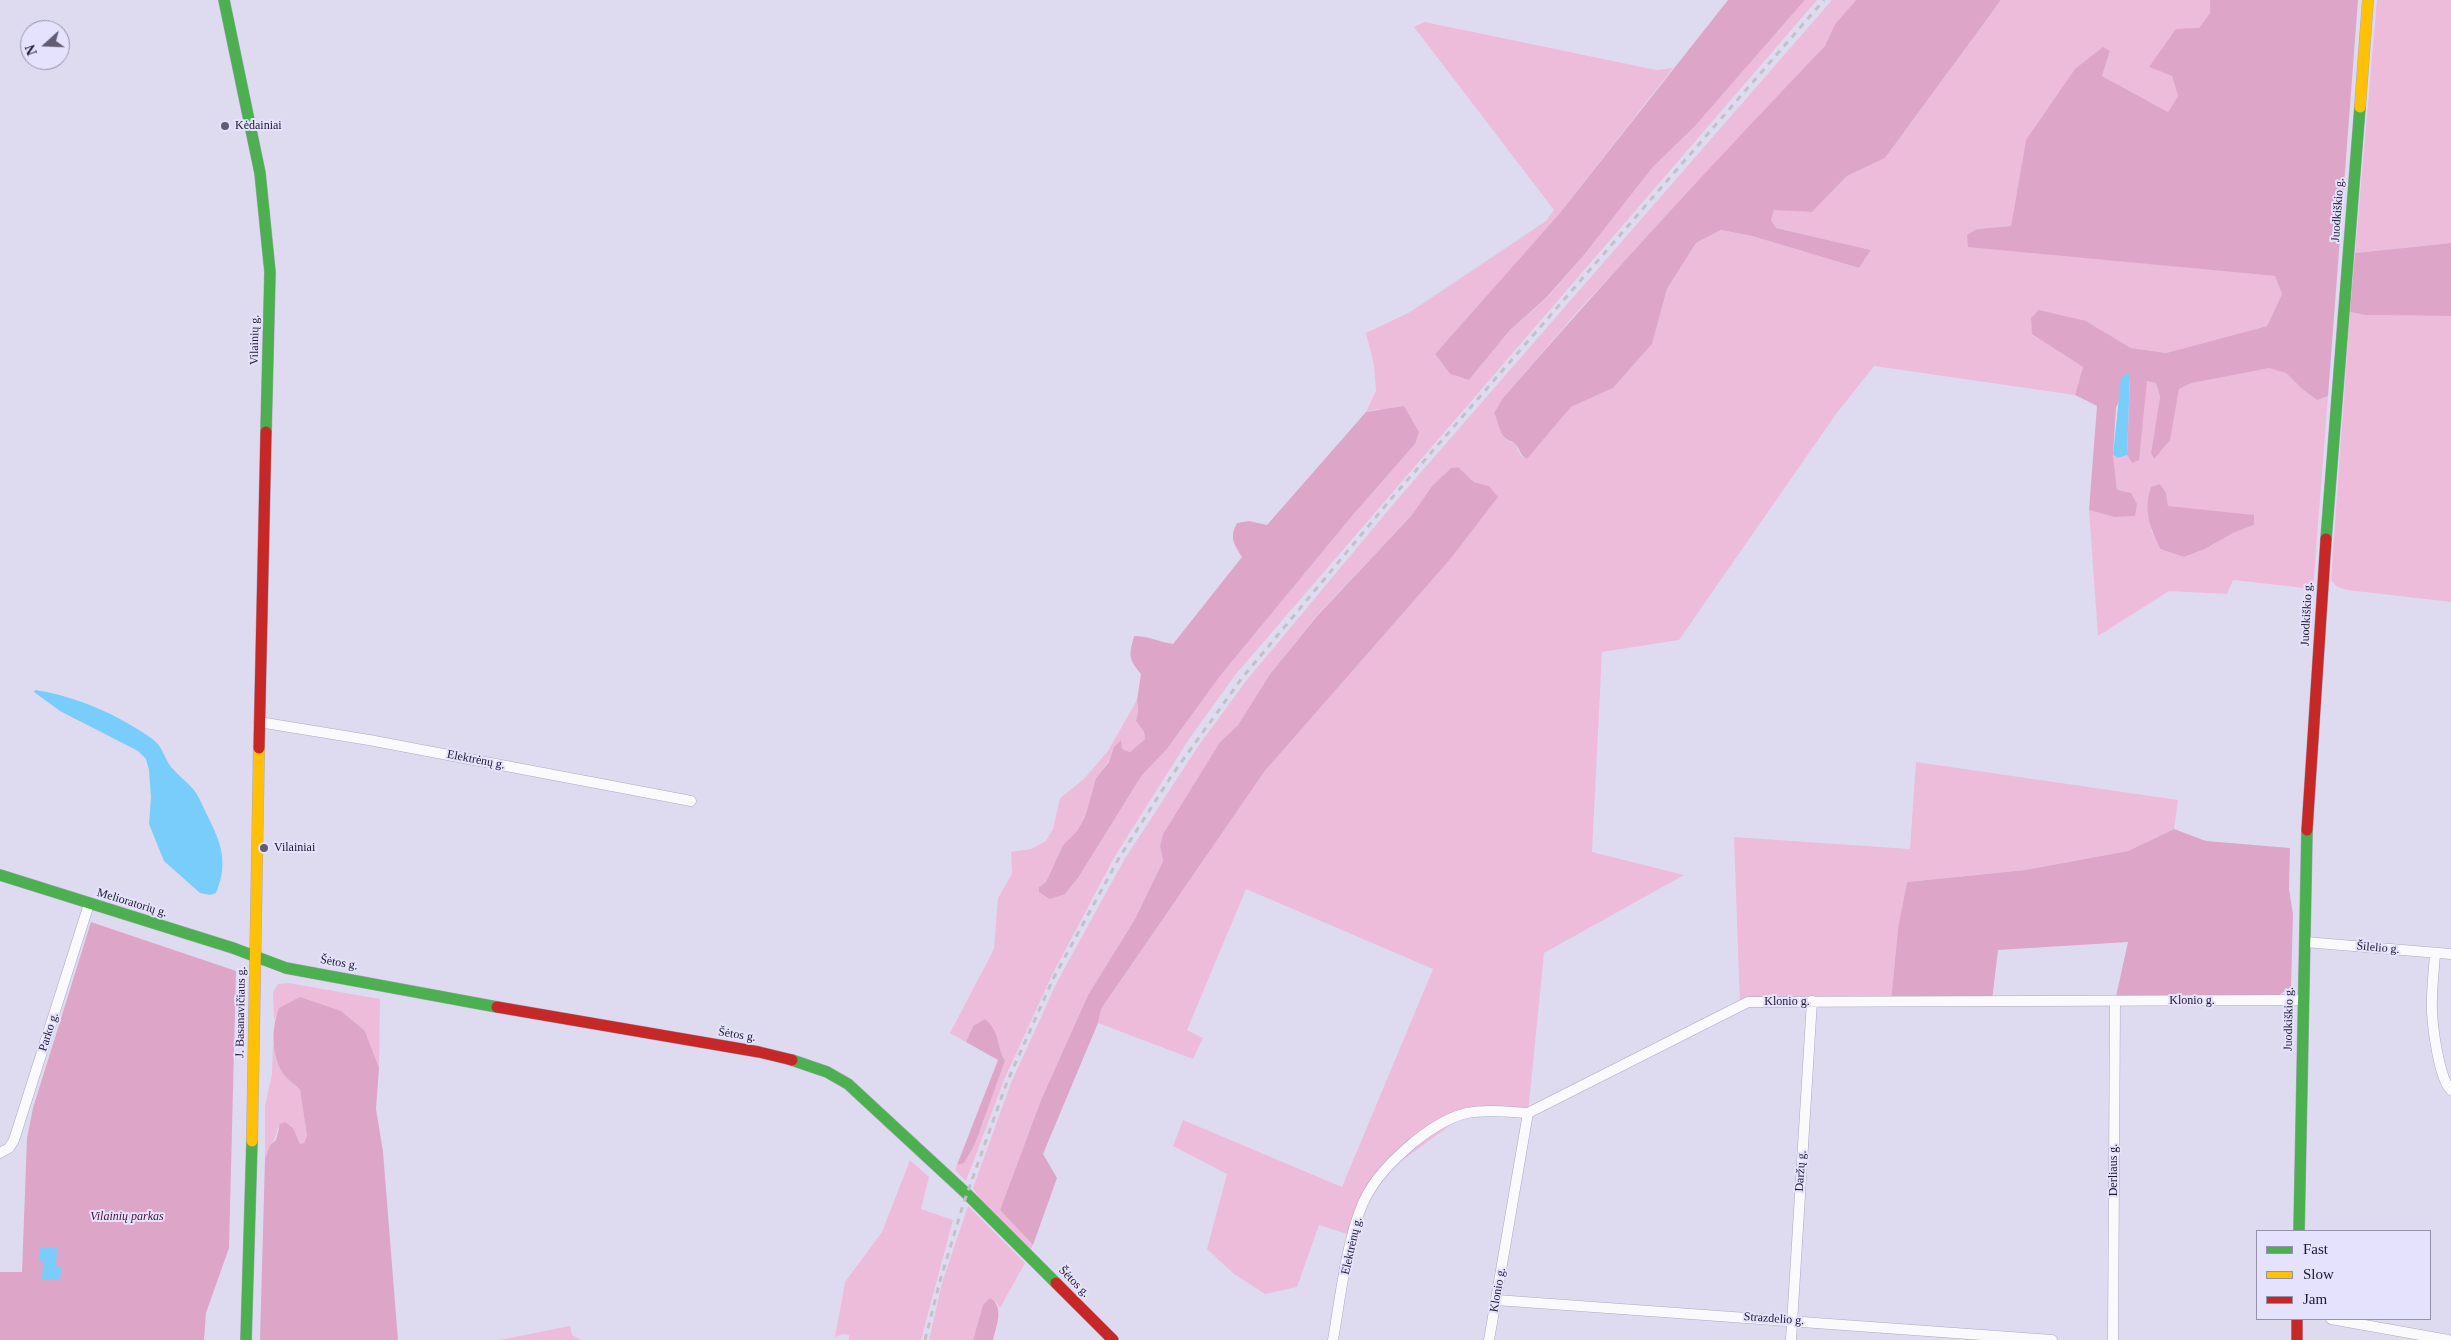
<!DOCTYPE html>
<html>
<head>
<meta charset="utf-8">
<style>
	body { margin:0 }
	#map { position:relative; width:2451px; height:1340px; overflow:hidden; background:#dedbf1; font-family:"Times New Roman",serif }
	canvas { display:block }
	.legend { position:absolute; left:2256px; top:1230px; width:175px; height:90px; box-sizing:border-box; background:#e5e2fd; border:1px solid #9591ab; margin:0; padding:6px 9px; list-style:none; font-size:15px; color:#1d1830 }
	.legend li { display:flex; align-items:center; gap:10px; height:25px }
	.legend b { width:25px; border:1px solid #9591ab }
	.north { position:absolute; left:20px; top:20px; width:50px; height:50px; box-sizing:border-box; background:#e5e2fd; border:1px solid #9591ab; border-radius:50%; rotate:250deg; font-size:14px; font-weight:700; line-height:20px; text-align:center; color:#1d1830 }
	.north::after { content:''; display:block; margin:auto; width:18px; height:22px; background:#615c74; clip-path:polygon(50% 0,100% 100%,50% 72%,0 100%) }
</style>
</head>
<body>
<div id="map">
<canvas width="2451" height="1340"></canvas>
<ul class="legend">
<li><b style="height:6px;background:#4caf50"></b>Fast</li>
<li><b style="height:6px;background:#ffc107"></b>Slow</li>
<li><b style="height:6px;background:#c62828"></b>Jam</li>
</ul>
<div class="north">N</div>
</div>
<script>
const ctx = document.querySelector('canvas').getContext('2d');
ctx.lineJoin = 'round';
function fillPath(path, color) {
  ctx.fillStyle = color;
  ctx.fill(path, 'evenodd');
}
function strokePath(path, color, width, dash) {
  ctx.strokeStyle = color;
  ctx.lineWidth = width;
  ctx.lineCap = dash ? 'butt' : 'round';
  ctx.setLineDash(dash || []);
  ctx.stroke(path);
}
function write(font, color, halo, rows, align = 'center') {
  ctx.font = font + ' "Times New Roman",serif';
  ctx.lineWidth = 4;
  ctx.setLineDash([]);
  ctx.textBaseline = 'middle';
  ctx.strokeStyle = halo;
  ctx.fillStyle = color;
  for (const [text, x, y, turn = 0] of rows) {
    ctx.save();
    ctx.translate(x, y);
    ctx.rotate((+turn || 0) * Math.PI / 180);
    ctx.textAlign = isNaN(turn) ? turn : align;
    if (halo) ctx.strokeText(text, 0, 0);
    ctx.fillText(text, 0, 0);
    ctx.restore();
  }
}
fillPath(new Path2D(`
	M1805 0H1817L1236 674 1189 739 1115 856 1052 975 1004 1080 966 1181 955 1170 957 1165 964 1162 975 1144 1005 1061 1000 1051 973 1026 966 1042 950 1033 994 949 998 898 1012 874 1011 852 1031 849 1046 841 1053 829 1060 798 1084 779 1108 751 1137 700 1138 711 1136 721 1144 732 1145 739 1130 752 1122 749 1113 755 1096 778 1085 817 1077 831 1063 845 1046 882 1039 887 1065 894 1078 878 1142 775 1167 749 1220 676 1352 516 1415 444 1379 409 1366 412 1376 391 1374 365 1366 333 1410 312 1546 221 1554 210 1414 27 1425 22 1656 70 1673 68 1559 214 1435 354 1450 374 1469 380 1510 330 1547 298 1584 255 1652 168 1695 126Z
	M1832 0H1856L1835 24 1826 46 1578 311 1503 398 1494 413 1500 425 1501 432 1505 439 1515 444 1521 456 1527 459 1571 407 1613 388 1652 344 1667 289 1696 243 1721 230 1752 236 1859 268 1871 250 1776 228 1771 220 1774 209 1812 212 1847 176 1885 158 2001 0H2210V13L2199 28 2150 67 2172 76 2178 96 2168 112 2102 76 2110 51 2026 140 2011 226 1977 229 1968 246 2275 276 2282 294 2267 326 2166 353 2131 348 2086 321 2059 351 2083 367 2075 395 1874 366 1836 414 1679 640 1602 652 1592 852 1684 875 1544 953 1528 1113H1467L1378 1178 1350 1235 1319 1225 1297 1287 1265 1294 1234 1274 1207 1249 1227 1174 1173 1146 1183 1120 1342 1187 1433 969 1246 889 1187 1030 1203 1038 1193 1059 1098 1023 1101 1009 1264 772 1447 563 1489 486 1474 482 1458 467 1451 468 1432 486 1411 516 1317 615 1270 674 1238 725 1220 742 1163 834 1160 846 1163 861 1135 919 1088 995 1041 1100 1000 1210 1033 1245 1030 1251 979 1198 973 1188 1011 1083 1057 982 1124 860 1199 745 1246 681 1395 502Z
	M2377 0H2451V243L2355 253Z
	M2350 312 2365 315 2451 316V602L2347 590 2336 586 2331 580Z
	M2269 367 2286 373 2302 389 2317 400 2328 396 2313 589 2233 580 2227 594 2169 591 2098 636 2089 510 2114 517 2117 490 2113 455 2119 458 2127 455 2132 463 2147 381 2156 383 2160 397 2151 453 2175 410 2179 389 2192 383ZM2166 493 2168 506 2254 525 2233 533 2205 549 2184 557 2160 549 2151 530Z
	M1916 762 2178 800 2174 829 2128 851 2025 870 1907 882 1898 928 1891 1001 1740 1006 1734 837 1910 849Z
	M288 983 380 999 379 1068 365 1031 279 1008 274 1020 273 992 278 984Z
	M273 1044 285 1076 300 1090 307 1136 304 1143 300 1144 298 1140 278 1127C276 1140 269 1147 265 1159V1106L272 1074Z
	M910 1160 929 1177 921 1209 953 1220 921 1340H849V1335L843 1334 835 1337 845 1282 882 1232Z
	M968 1206 1025 1263 1000 1308 996 1302 983 1305 973 1340H929L942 1283Z
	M570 1326 572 1335 581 1340H499Z`), '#edbcdb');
fillPath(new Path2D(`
	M1728 0H1805L1695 126 1652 168 1584 255 1546 298 1510 330 1469 380 1450 374 1435 354 1559 214Z
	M1856 0H2001L1885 158 1847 176 1812 212 1774 210 1771 220 1776 228 1871 250 1859 268 1752 236 1721 230 1696 243 1667 289 1652 344 1613 388 1571 407 1527 459C1519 455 1521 450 1515 444 1513 441 1508 441 1505 438 1499 433 1498 420 1494 413L1503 398C1607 278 1715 161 1825 46L1835 24Z
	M2210 0H2358L2328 396 2317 400 2302 389 2286 373 2269 368 2192 383 2179 389 2170 440 2154 459 2151 453 2160 397 2156 383 2147 381 2139 460 2132 463 2127 455 2130 375 2116 408 2113 455 2117 490 2131 493 2137 504 2135 516 2114 517 2089 510 2097 406 2075 395 2083 367 2032 334 2031 318 2039 310 2086 321 2131 348 2166 353 2267 326 2282 294 2275 276 1968 247 1967 235 1977 229 2011 226 2026 140 2075 69 2103 47 2110 51 2102 76 2168 112 2178 96 2172 76 2149 67 2176 29 2199 28 2210 13Z
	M2451 243V316L2365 315 2350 312 2355 253Z
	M1404 406 1419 432 1415 444 1352 516 1220 676 1167 749 1142 775 1078 878 1065 894 1050 899 1039 892V887L1046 882 1063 845 1077 831 1085 817 1096 778 1109 762 1114 747 1121 740 1122 749 1130 752 1145 739 1144 732 1136 721 1138 711 1137 700 1141 674C1128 659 1129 655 1134 636 1149 636 1159 642 1173 644L1242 557C1234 544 1229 538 1237 523L1249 521 1267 525 1366 412Z
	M1458 467 1474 482 1489 486 1498 497 1447 563 1264 772 1101 1009 1098 1023 1043 1154 1057 1178 1033 1245 1000 1210 1041 1100 1088 995 1135 919 1163 861 1160 846 1163 834 1220 742 1238 725 1270 674 1317 616 1411 516 1432 486 1451 468Z
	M2160 484 2166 493 2168 506 2254 515V525L2233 533 2205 549 2184 557 2160 549C2150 526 2143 512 2151 487Z
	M2174 829 2206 841 2290 848 2289 889 2293 914 2291 987 2279 995 2115 1001 2128 942 1998 950 1992 1001H1891L1898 928 1907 882 2025 870 2128 851Z
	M91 922 236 971 229 1248 206 1313 204 1340H0V1272H22L27 1138 33 1108Z
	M300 997 341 1011 365 1031 379 1068 376 1109 383 1152 398 1340H260L265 1159 270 1145 276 1140 280 1124 285 1122 293 1128 300 1144 304 1143 307 1136 300 1090C296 1085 289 1081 285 1076 271 1058 271 1028 279 1008Z
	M985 1019C1001 1033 995 1043 1005 1061L975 1144 964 1163 957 1165 998 1060 966 1042 973 1026Z
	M990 1298C1005 1307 996 1326 993 1340H973L983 1305Z`), '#dda6c9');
fillPath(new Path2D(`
	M2126 373 2130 375 2127 455 2118 458 2113 455 2121 378Z
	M35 690C75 696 117 714 151 738 164 747 163 757 172 768 179 776 187 782 194 790 199 797 203 806 206 813 221 842 229 862 216 893L210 895 200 893 164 861 149 824 151 797 149 770 146 759 138 751 60 711 34 692Z
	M39 1248H57L56 1266 61 1267 60 1280 42 1279 43 1262 39 1261Z`), '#78cdfa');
const street = new Path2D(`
	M259 722 369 740 691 801
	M2305 942 2451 954
	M2435 953C2434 972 2431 992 2432 1012 2433 1029 2439 1079 2451 1090
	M0 1153 9 1148 14 1140 89 904
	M1496 1300 2052 1340
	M2331 1319 2448 1340
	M1333 1340C1340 1299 1347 1239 1363 1203 1374 1178 1394 1159 1414 1142 1429 1130 1449 1117 1467 1113 1487 1109 1509 1112 1528 1113
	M1489 1340 1528 1113 1748 1002 2303 1000
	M1791 1340 1812 1001
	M2113 1340 2115 1001`);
const fast = new Path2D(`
	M224 0 260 173 270 272 266 432
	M2326 539 2360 107
	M0 875 233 948 286 968 497 1007
	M792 1060 827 1072 848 1084 967 1194 1056 1283
	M2299 1231 2307 830
	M246 1340 252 1141`);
const slow = new Path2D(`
	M2360 107 2368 0
	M252 1141 259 748`);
const jam = new Path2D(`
	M259 748 266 432
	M2307 830 2326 539
	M497 1007 759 1052 792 1060
	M1056 1283 1113 1340
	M2297 1319V1340`);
strokePath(street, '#aca8be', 11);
strokePath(fast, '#aca8be', 12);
strokePath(slow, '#aca8be', 12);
strokePath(jam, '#aca8be', 12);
strokePath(street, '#fafafd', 10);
strokePath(fast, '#4caf50', 11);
strokePath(slow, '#ffc107', 11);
strokePath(jam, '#c62828', 11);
strokePath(new Path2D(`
	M925 1340 940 1281 963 1205 1007 1082 1054 977 1119 858 1172 775 1242 678 1391 499 1824 0`), '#c1c1c6', 3, [6, 6]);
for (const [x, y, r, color] of [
	[225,126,5,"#615c74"],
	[264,848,5,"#615c74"]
]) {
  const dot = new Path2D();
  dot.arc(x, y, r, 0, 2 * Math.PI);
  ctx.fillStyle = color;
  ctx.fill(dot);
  strokePath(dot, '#e5e2fd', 2);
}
write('12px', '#1d1830', '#e5e2fd', [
	["Kėdainiai",235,126],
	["Vilainiai",274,848]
], 'left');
write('12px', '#1d1830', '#e5e2fd', [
	["Juodkiškio g.",2338,210,-86],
	["Vilainių g.",255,340,-89],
	["Juodkiškio g.",2307,614,-87],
	["Elektrėnų g.",476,760,11],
	["Melioratorių g.",132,903,17],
	["Šilelio g.",2378,948,5],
	["Šėtos g.",339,963,10],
	["Klonio g.",2192,1001],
	["Klonio g.",1787,1002],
	["J. Basanavičiaus g.",241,1012,-89],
	["Juodkiškio g.",2289,1019,-89],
	["Parko g.",49,1032,-72],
	["Šėtos g.",737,1035,9],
	["Derliaus g.",2114,1170,-90],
	["Daržų g.",1801,1171,-86],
	["Elektrėnų g.",1352,1246,-77],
	["Šėtos g.",1074,1282,45],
	["Klonio g.",1498,1290,-80],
	["Strazdelio g.",1774,1319,4]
]);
write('italic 12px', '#4d1132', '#e5e2fd', [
	["Vilainių parkas",127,1217]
]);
</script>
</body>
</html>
